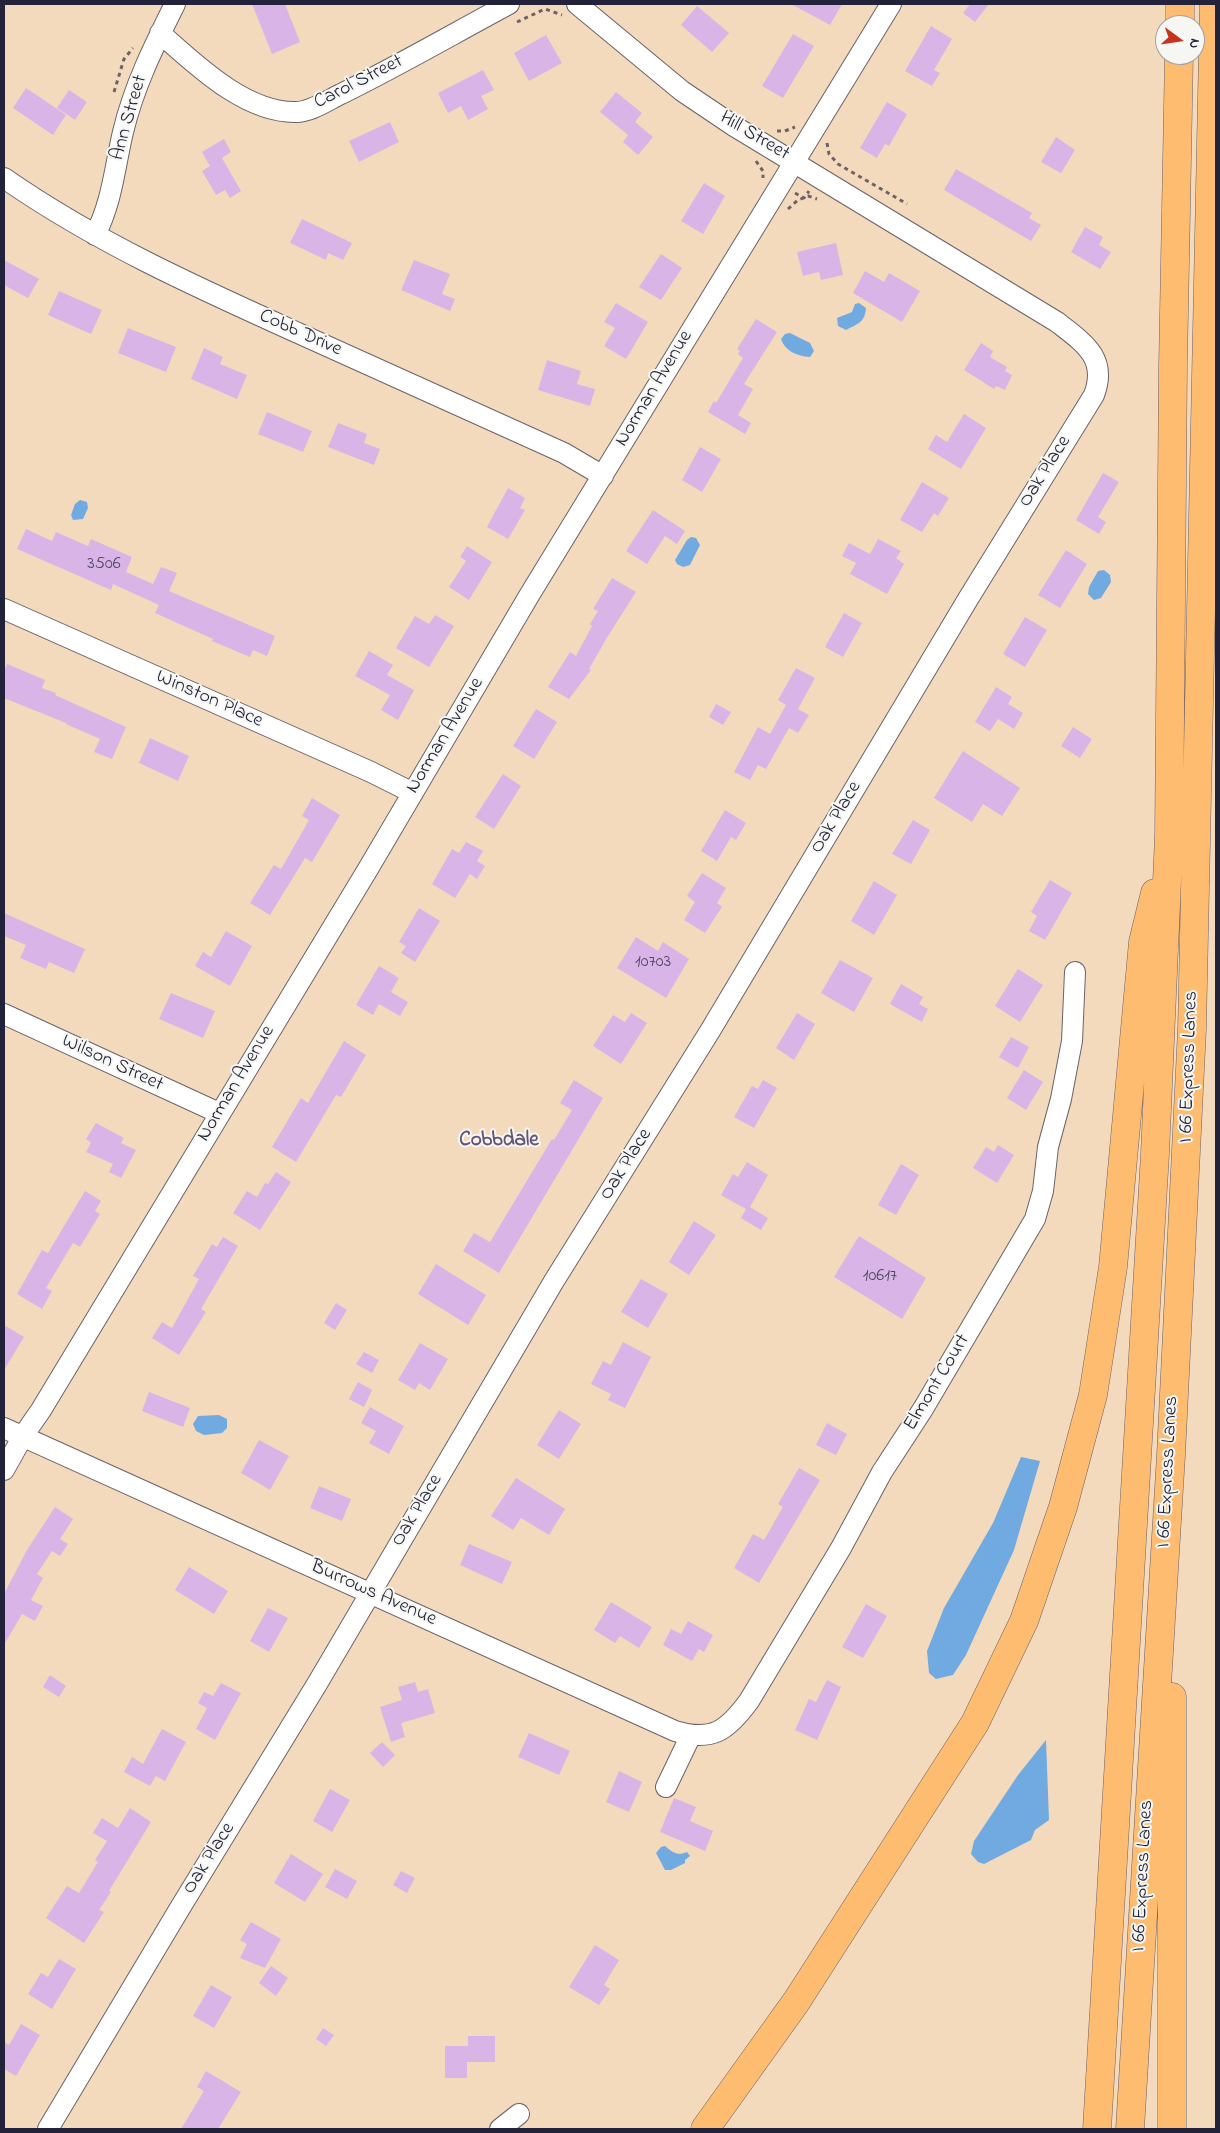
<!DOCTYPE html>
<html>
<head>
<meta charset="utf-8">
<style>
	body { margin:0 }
	#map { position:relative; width:1220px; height:2133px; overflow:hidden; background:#f4dabd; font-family:"Indie Flower",sans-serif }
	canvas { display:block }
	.frame { position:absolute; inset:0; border:5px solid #22223b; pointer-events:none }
	.north { position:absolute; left:1155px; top:15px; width:50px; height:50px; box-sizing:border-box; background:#f6f6f2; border:1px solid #a1a1a9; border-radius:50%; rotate:104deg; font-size:14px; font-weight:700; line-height:20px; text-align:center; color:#22223b }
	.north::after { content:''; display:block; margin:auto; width:18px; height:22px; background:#c8321e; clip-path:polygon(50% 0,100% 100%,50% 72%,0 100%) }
</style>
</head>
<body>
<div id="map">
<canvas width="1220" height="2133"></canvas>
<div class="frame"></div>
<div class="north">N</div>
</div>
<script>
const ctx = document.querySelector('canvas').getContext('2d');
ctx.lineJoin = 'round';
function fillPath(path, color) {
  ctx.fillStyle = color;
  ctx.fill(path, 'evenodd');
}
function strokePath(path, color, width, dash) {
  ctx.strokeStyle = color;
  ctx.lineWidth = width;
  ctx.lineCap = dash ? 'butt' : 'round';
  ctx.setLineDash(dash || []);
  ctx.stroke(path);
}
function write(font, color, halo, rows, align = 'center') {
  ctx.font = font + ' "Indie Flower",sans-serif';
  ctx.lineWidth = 4;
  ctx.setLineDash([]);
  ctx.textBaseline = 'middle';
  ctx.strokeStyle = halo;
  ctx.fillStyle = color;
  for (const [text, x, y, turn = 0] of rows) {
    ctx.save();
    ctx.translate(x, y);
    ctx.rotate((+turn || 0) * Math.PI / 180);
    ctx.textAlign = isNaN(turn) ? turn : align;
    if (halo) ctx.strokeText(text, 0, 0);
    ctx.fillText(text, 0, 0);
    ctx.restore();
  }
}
fillPath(new Path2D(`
	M859 303 866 308C865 323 857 324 846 330L838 326 837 318 852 312 855 304Z
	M790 333 810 343 814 351 810 357C797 356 785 351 781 339L785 334Z
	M80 500 87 502 88 508 83 519 73 520 71 515 75 504Z
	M691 537 696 538 700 545 690 565 683 567 677 564 675 560 687 540Z
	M1104 570 1110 575 1111 582 1101 598 1094 600 1088 594 1089 587 1098 571Z
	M219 1415 227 1419V1428L222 1433 204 1435 196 1431 193 1424 198 1416Z
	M1021 1457 1040 1461 1014 1550 966 1655 953 1675 936 1679 929 1673 927 1651 944 1608 993 1523Z
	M1046 1740 1049 1820 1035 1830 1031 1840 984 1864 978 1862 971 1854 974 1841 1018 1775Z
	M665 1846C673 1853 678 1856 687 1852L690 1856 685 1860V1863L671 1870H665L656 1853 661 1847Z`), '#70aae0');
fillPath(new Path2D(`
	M252 4H285L300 42 272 54Z
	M791 4H842L830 25Z
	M970 4H989L975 22 963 13Z
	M697 6 729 33 712 52 681 25Z
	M931 26 952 39 934 70 940 73 932 86 905 71Z
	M793 34 814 46 783 98 762 86Z
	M546 35 562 63 529 81 514 53Z
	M483 70 494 90 481 96 488 109 468 120 461 106 448 113 438 93Z
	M26 88 66 115 53 135 13 108Z
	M69 90 87 102 75 120 57 108Z
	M616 92 642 113 635 122 653 137 638 155 623 142 628 135 600 112Z
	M887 102 907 114 889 146 885 144 877 158 860 148Z
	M390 122 399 142 359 162 349 141Z
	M1056 137 1075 150 1061 173 1041 162Z
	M224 139 231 152 222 158 241 191 230 198 225 190 216 195 202 171 210 166 202 152Z
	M956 169 1032 213 1029 218 1041 225 1031 241 944 190Z
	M704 183 725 196 703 234 681 221Z
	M302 219 352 243 343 260 328 253 326 260 290 243Z
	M1085 227 1103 237 1099 245 1111 252 1100 269 1071 252Z
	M836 243 843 275 821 280 819 272 803 276 797 252Z
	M661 254 682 268 661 300 639 287Z
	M4 260 39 279 28 298 4 285Z
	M414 260 450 274 442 294 455 299 450 311 401 290Z
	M865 271 884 282 889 273 920 291 902 322 853 293Z
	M59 291 102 310 91 334 48 315Z
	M616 303 648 322 626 359 604 346 615 328 604 322Z
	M756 319 777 332 744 384 753 389 738 415 751 423 745 434 708 412 714 401 716 403 743 358 738 354 740 351 737 349Z
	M128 328 176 347 166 372 118 353Z
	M981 343 993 351 990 357 1007 367 1005 371 1012 375 1005 390 996 386 994 389 964 370Z
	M204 348 223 357 220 364 247 375 237 399 191 379Z
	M547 360 581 371 577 384 595 389 590 406 538 390Z
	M267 412 312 431 303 452 258 434Z
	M964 414 986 428 961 469 928 449 936 435 947 442Z
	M338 423 367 434 364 443 380 449 374 465 328 447Z
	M700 447 721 459 702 492 682 480Z
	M1103 473 1119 482 1098 517 1106 522 1099 534 1076 520Z
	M922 482 949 498 938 516 934 513 922 532 900 520Z
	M508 488 525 498 520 508 525 510 508 539 487 527Z
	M653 510 685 531 677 544 665 536 647 564 626 551Z
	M26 529 52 541 56 532 88 546 91 539 132 557 126 572 153 584 161 567 177 573 169 591 275 636 267 656 253 650 250 657 212 641 213 639 155 613 159 605 113 584 111 590 17 549Z
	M878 539 901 551 896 558 904 564 887 594 850 574 856 563 842 556 849 543 870 554Z
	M467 546 492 562 469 600 449 587 466 561 460 557Z
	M1066 550 1087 564 1060 608 1038 595Z
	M612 578 636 592 608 636 589 669 591 670 569 699 548 687 570 652 576 656 592 626 590 624 598 611 593 609Z
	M844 613 862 623 843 657 825 647Z
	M435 615 454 626 429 667 396 648 415 616 429 624Z
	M1025 617 1047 630 1025 667 1003 654Z
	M369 651 393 665 387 675 414 690 398 720 381 710 390 695 355 676Z
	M7 664 45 680 42 688 56 693 55 695 126 727 112 759 94 752 100 739 66 724V723L4 698V671Z
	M796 668 815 678 798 709 809 715 798 733 789 728 766 769 758 765 750 780 734 772 758 727 770 734 786 705 778 700Z
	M996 687 1012 697 1008 704 1023 713 1014 729 998 719 990 731 975 722Z
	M716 704 731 712 723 725 709 717Z
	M536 709 557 722 534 759 513 746Z
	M1073 727 1092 739 1080 758 1061 746Z
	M150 738 189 756 178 781 139 763Z
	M963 751 1020 788 1002 816 983 804 972 822 934 798Z
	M503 774 521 786 494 829 475 817Z
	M312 798 340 815 312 862 305 858 270 915 250 903 274 865 281 869 309 820 302 816Z
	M725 810 746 823 736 840 731 837 717 861 701 851Z
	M913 820 930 830 911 864 892 854Z
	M466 842 483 851 477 861 485 866 477 879 470 874 455 898 432 884 452 849 459 853Z
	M702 873 726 888 717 903 722 907 705 933 684 920 695 902 687 896Z
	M1050 880 1072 893 1045 940 1029 931 1037 916 1031 912Z
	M874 881 897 895 874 935 851 921Z
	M419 908 440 921 415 962 401 953 406 946 399 942Z
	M4 913 85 949 74 973 49 962 46 969 20 958 26 945 4 936Z
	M226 931 252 946 230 986 195 966 203 952 211 957Z
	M636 937 658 951 663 942 689 959 666 998 617 968Z
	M840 960 873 978 854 1012 821 993Z
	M379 966 399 978 391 992 408 1002 400 1016 379 1004 373 1015 356 1005Z
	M1018 969 1043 985 1020 1022 995 1006Z
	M901 984 923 997 919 1004 928 1009 922 1022 890 1004Z
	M171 993 215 1011 203 1038 159 1019Z
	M631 1013 647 1023 621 1064 593 1046 613 1015 625 1022Z
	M797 1013 815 1024 794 1060 776 1048Z
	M1011 1037 1029 1047 1018 1068 999 1057Z
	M344 1041 366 1055 341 1097 336 1095 296 1162 272 1147 301 1098 308 1103Z
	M1024 1070 1043 1082 1026 1110 1007 1098Z
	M574 1080 603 1098 499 1273 463 1251 474 1233 490 1242 552 1139 554 1140 572 1110 560 1103Z
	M763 1080 777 1088 754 1128 734 1117 752 1086 758 1089Z
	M96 1123 124 1138 121 1143 136 1150 121 1178 109 1172 113 1164 86 1152 91 1143 86 1139Z
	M998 1145 1014 1155 997 1183 973 1168 986 1147 994 1152Z
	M747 1162 768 1175 750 1207 768 1218 761 1230 741 1218 746 1209 721 1195 733 1174 738 1177Z
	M901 1164 919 1175 896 1215 878 1205Z
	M276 1172 291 1182 260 1230 233 1213 247 1191 257 1197 265 1183 268 1184Z
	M85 1191 101 1201 95 1211 100 1214 80 1247 73 1243 46 1288 52 1291 42 1309 17 1294 42 1250 48 1253Z
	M694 1221 716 1235 689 1275 669 1262Z
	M859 1236 926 1278 902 1319 834 1277Z
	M223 1237 238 1246 201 1309 206 1312 179 1355 152 1338 162 1322 172 1328 199 1279 193 1276 212 1244 217 1247Z
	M436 1264 486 1295 468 1325 418 1294Z
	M641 1279 668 1294 648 1328 621 1312Z
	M336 1303 347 1310 335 1330 324 1323Z
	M4 1325 24 1337 4 1370Z
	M623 1342 651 1357 625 1408 608 1400 611 1394 591 1384 603 1361 611 1365Z
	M420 1343 448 1359 430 1390 419 1383 415 1390 398 1380Z
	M364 1352 379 1360 372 1373 356 1364Z
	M358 1382 372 1390 364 1407 349 1399Z
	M149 1392 190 1408 183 1427 142 1411Z
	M370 1407 404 1426 389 1454 369 1443 376 1431 361 1423Z
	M559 1410 581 1424 559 1459 537 1445Z
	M827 1423 847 1434 836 1455 816 1445Z
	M259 1440 289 1456 270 1490 241 1473Z
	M799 1468 820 1480 759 1583 734 1568 753 1534 764 1540 783 1507 778 1504Z
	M516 1478 565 1509 549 1535 521 1518 513 1530 491 1516Z
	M319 1486 351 1499 342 1521 310 1508Z
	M55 1507 73 1519 60 1539 68 1544 60 1556 52 1551 37 1574 43 1578 31 1600 43 1606 35 1621 22 1614 4 1645V1594L27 1550Z
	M469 1544 512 1562 502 1584 460 1565Z
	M189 1567 228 1591 214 1614 175 1590Z
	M611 1602 652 1627 639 1648 620 1636 615 1643 594 1630Z
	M866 1604 887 1616 863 1658 842 1647Z
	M268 1608 288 1618 269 1652 250 1641Z
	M688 1621 713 1635 704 1652 699 1649 692 1661 663 1645 671 1629 681 1634Z
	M50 1675 66 1686 59 1697 43 1687Z
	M827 1680 841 1687 817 1740 795 1730 809 1699 816 1702Z
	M415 1682 418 1692 428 1689 435 1713 401 1723 405 1737 391 1742 380 1707 402 1700 398 1687Z
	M221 1683 241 1693 215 1740 196 1729 207 1708 198 1703 204 1692 213 1696Z
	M162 1729 186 1742 165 1781 156 1776 150 1786 124 1772 132 1757 143 1764Z
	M529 1733 570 1751 559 1775 518 1757Z
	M382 1742 395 1755 383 1767 370 1753Z
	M619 1771 642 1782 629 1812 606 1802Z
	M330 1789 350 1800 332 1832 313 1821Z
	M674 1798 696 1807 690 1821 713 1831 705 1851 660 1832Z
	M130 1808 151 1822 109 1891 111 1892 99 1910 104 1912 84 1943 46 1918 67 1886 79 1893 98 1862 95 1860 107 1841 93 1833 102 1818 118 1828Z
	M291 1854 323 1874 305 1902 274 1883Z
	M335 1869 357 1881 347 1899 325 1887Z
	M401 1871 415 1878 407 1893 393 1885Z
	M251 1922 281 1939 265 1968 240 1958 247 1944 240 1940Z
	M595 1945 619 1960 604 1985 610 1989 599 2005 569 1987Z
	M59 1959 76 1969 52 2009 28 1994 41 1973 48 1977Z
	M271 1966 288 1978 276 1996 259 1983Z
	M211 1985 232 1997 214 2028 193 2016Z
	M21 2024 40 2035 16 2076 4 2069V2042L9 2045Z
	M323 2028 334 2035 326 2046 316 2039Z
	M468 2036H495V2062H467V2078H445V2046H468Z
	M206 2071 241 2092 218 2129H181L204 2091 197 2087Z`), '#d9b4e7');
const minor = new Path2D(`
	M160 33C195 64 245 113 296 112 311 112 328 100 341 94 398 66 453 34 509 4
	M4 178C96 242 196 287 298 333 387 373 476 413 564 453L603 476
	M95 235C112 203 115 166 123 132 134 86 154 46 175 4
	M4 609 371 772 413 793
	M4 1014 219 1113
	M4 1428 675 1731C712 1742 727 1731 749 1701L841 1548 882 1472 923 1409 1035 1219 1043 1191 1048 1147 1061 1099 1072 1041 1075 972
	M4 1470 23 1436 41 1410 368 869 530 594 891 4
	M666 1787 691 1735
	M48 2129 180 1908 317 1684 554 1281 710 1031 968 599 1094 395C1108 358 1084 343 1057 322L734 126 682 91 577 4
	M500 2129 519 2114`);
const highway = new Path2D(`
	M1180 25V4
	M1172 1697V2129
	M705 2129 796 2002 975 1723 1024 1621 1063 1507 1093 1395 1113 1267 1143 942 1155 893
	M1097 2129 1155 1154 1169 836 1173 365 1179 55
	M1130 2129 1171 1455 1192 1029 1214 4`);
strokePath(minor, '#6c6268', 22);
strokePath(highway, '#6c6268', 29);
strokePath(new Path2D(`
	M517 22 545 9 562 15
	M114 92 124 59 133 48
	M777 131H785L795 127
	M827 143 829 154 838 164 907 204
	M756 161 763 171V178
	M795 193 804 198 809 191
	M788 209 798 200 808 196 817 199`), '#6c6268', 3, [4, 4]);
strokePath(minor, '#fff', 20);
strokePath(highway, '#fdbc70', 28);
write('18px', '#504666', null, [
	["3506",104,565],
	["10703",653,963],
	["10617",880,1277]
]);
write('20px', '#22223b', '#f6f6f2', [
	["Carol Street",359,83,-27],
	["Ann Street",130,118,-74],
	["Hill Street",754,137,31],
	["Cobb Drive",300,334,24],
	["Norman Avenue",655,389,-59],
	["Oak Place",1046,472,-58],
	["Winston Place",209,700,24],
	["Norman Avenue",446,736,-59],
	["Oak Place",837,818,-59],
	["Wilson Street",112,1064,25],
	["I 66 Express Lanes",1190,1067,-88],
	["Norman Avenue",237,1084,-59],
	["Oak Place",627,1165,-58],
	["Elmont Court",938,1383,-59],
	["I 66 Express Lanes",1169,1472,-87],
	["Oak Place",418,1511,-59],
	["Burrows Avenue",373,1594,24],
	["Oak Place",210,1859,-58],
	["I 66 Express Lanes",1144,1876,-87]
]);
write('bold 21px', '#625577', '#f6f6f2', [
	["Cobbdale",499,1142]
]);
</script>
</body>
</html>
